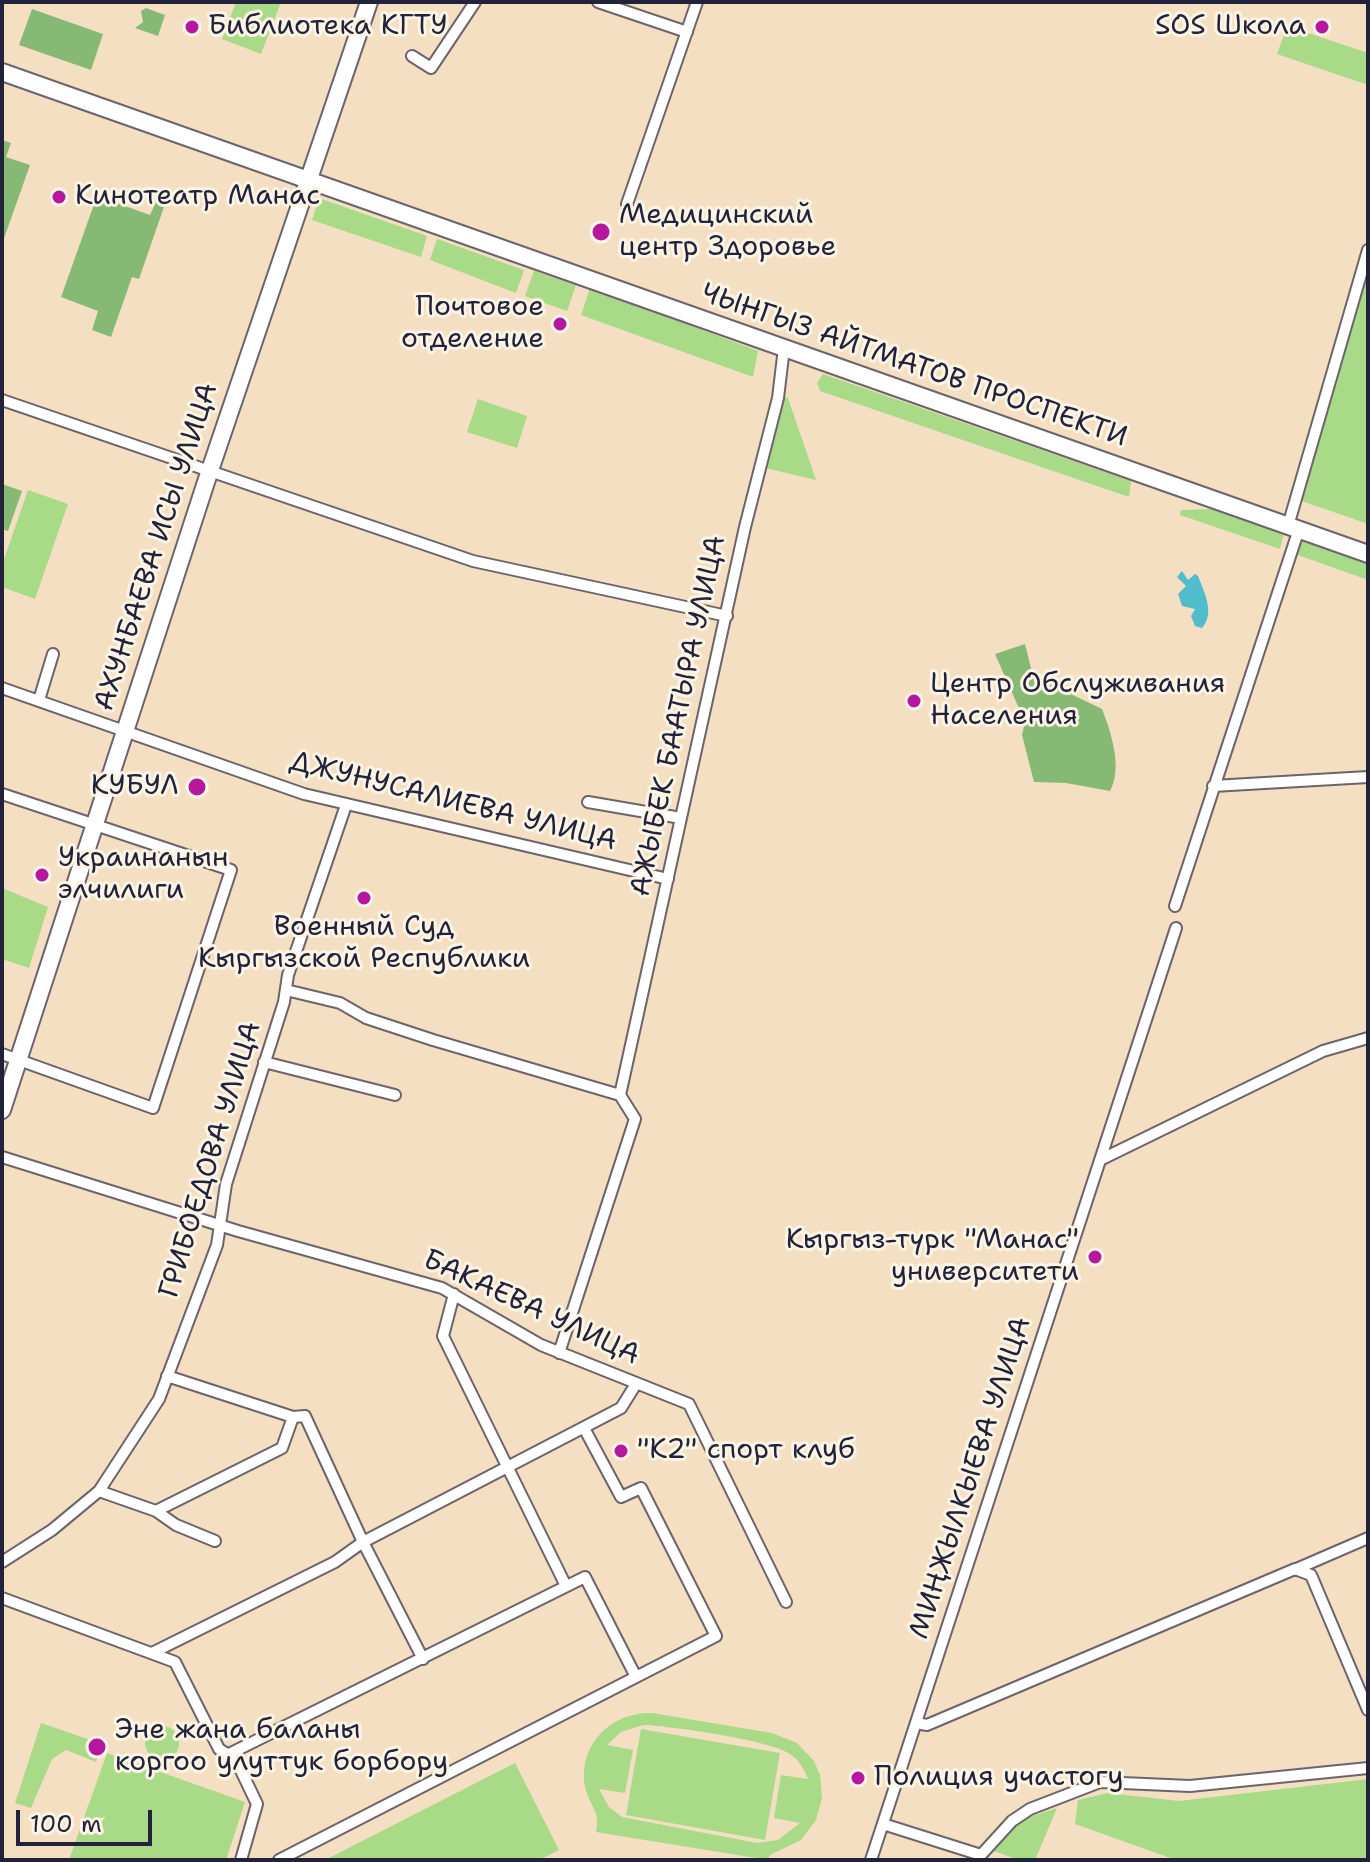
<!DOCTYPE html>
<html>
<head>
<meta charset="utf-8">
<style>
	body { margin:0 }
	#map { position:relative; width:1370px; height:1862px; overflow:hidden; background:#f4dfc2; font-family:"Shantell Sans",sans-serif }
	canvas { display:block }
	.frame { position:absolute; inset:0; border:4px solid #22223b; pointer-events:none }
	.scale { position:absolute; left:16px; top:1810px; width:136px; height:36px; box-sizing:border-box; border:4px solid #22223b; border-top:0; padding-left:10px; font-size:24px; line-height:28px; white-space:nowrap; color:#22223b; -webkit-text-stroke:6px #fcf5e5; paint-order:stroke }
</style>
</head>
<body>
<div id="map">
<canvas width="1370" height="1862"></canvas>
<div class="frame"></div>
<div class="scale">100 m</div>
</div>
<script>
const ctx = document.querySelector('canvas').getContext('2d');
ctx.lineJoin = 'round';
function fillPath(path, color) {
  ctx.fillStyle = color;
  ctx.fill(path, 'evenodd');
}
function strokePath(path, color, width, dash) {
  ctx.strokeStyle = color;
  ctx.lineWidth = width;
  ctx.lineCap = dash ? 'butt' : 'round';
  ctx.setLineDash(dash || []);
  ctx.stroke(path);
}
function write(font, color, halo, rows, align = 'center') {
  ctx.font = font + ' "Shantell Sans",sans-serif';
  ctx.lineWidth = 6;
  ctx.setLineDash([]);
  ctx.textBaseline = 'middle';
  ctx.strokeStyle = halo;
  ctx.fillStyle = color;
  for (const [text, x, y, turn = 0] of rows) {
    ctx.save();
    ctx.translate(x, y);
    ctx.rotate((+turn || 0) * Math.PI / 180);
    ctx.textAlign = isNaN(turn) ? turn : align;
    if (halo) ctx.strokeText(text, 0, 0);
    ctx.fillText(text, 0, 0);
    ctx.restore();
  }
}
fillPath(new Path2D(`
	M236 2H281L261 54 222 39Z
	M1287 26 1368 53V85L1277 54Z
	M319 198 427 236 421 257 312 220Z
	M437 239 524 270 516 293 430 260Z
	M1368 257V524L1299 500Z
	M534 271 576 285 567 311 525 296Z
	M590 288 758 351 753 377 581 315Z
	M823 374 1131 481 1129 497 820 391 817 383Z
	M782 397 788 398 816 480 765 468Z
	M478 399 527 416 517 448 467 432Z
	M28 490 68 504 35 599 2 587V565Z
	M1213 509 1284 533 1280 549 1180 515 1181 510Z
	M1301 538 1368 562V580L1295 554Z
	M2 888 48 907 29 968 2 959Z
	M652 1713 772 1733 797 1743 814 1761 820 1775 822 1798 816 1820 801 1840 770 1855 768 1860 596 1832C601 1810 589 1807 585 1786 578 1744 612 1712 652 1713ZM643 1725C671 1726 770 1740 790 1754 799 1760 804 1769 808 1779L781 1775 774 1818 800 1823 778 1840 757 1843 622 1817 609 1807 599 1789 625 1793 633 1750 607 1745 621 1732Z
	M41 1723 102 1744 96 1762 66 1750 52 1759 31 1808 15 1803Z
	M145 1743a17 17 0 1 1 34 0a17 17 0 1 1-34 0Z
	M641 1729 780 1753 765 1840 626 1815Z
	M107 1753 245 1802 226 1860H69Z
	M515 1763 559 1850 539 1860H325Z
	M1368 1779V1860H1176L1075 1824 1078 1800 1108 1793 1179 1801Z
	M1057 1808 1035 1860H1019L994 1851 1020 1820Z`), '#a9da88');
fillPath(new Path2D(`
	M146 8 165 15 158 36 135 28 143 22 141 11Z
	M32 9 103 34 91 70 19 45Z
	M2 140 11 143 6 157 30 165 2 244Z
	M97 196 150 215 156 202 165 204 139 279 132 277 111 337 92 330 98 311 61 297Z
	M2 484 22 491 8 531 2 529Z
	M1025 644 1033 676 1102 709C1111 732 1123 768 1110 791L1066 783 1034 782 1022 735 1025 722 995 654Z`), '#86ba74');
fillPath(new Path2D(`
	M1182 571 1188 580 1195 574 1198 576C1205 594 1215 613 1202 628L1195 626 1191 616 1195 609 1182 606 1178 594 1186 586 1177 577Z`), '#51bdcc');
const minor = new Path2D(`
	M598 2 687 32
	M412 56 431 68 475 2
	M627 204 697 2
	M2 400 473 561 727 616
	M1288 526 1368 250
	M2 688 304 794 668 879
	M39 700 53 654
	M1213 786 1368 777
	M2 794 231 870 153 1108 2 1054
	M588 802 681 818
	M1175 906 1299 529
	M286 990 340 1003 366 1018 433 1040 620 1095
	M264 1062 395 1095
	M620 1095 745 527 778 398 784 348
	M2 1157 238 1231 442 1288 541 1345 689 1404 786 1602
	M1100 1160 1323 1051 1368 1038
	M454 1294 443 1336 566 1586
	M559 1353 635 1119 620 1095
	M167 1376 293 1417 305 1416 363 1542 423 1659
	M99 1491 156 1511 282 1448 293 1417
	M156 1511 176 1525 215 1541
	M2 1562 52 1530 99 1491 159 1399 217 1245 226 1184 284 1002 288 975 346 805
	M1294 1570 1368 1538
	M2 1598 175 1662 219 1749 236 1760 257 1804 241 1860
	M152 1653 335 1562 363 1542 621 1408 636 1384
	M916 1723 927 1725 1295 1569 1311 1575 1368 1710
	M227 1755 585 1577 636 1677
	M883 1824 981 1855 1012 1821 1030 1809 1100 1782 1190 1786 1368 1768
	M279 1860 716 1636 641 1488 621 1497 584 1428
	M871 1860 1176 928`);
const primary = new Path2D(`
	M2 72 1368 554
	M2 1110 206 482 369 2`);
strokePath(minor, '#6c646a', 14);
strokePath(primary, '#6c646a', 20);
strokePath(minor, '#fff', 10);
strokePath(primary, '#fff', 16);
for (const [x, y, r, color] of [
	[192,27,8,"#b5179e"],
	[1322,27,8,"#b5179e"],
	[59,197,8,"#b5179e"],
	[601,232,10,"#b5179e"],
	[560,324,8,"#b5179e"],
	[914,701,8,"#b5179e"],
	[197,787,10,"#b5179e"],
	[42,875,8,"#b5179e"],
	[364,898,8,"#b5179e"],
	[1095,1257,8,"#b5179e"],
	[621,1451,8,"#b5179e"],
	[97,1747,10,"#b5179e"],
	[858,1778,8,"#b5179e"]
]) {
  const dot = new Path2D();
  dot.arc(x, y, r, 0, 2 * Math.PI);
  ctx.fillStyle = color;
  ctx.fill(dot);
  strokePath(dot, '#fcf5e5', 3);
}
write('28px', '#22223b', '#fcf5e5', [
	["Библиотека КГТУ",208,27],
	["SOS Школа",1306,27,"right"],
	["Кинотеатр Манас",75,197],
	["Медицинский",619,216],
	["центр Здоровье",619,248],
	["Почтовое",544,308,"right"],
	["отделение",544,340,"right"],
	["Центр Обслуживания",930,685],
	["Населения",930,717],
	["КУБУЛ",179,787,"right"],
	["Украинанын",58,859],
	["элчилиги",58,891],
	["Военный Суд",364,928,"center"],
	["Кыргызской Республики",364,960,"center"],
	["Кыргыз-түрк \"Манас\"",1079,1241,"right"],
	["университети",1079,1273,"right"],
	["\"К2\" спорт клуб",637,1451],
	["Эне жана баланы",115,1731],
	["коргоо улуттук борбору",115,1763],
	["Полиция участогу",874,1778]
], 'left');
write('28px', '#22223b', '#fcf5e5', [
	["ЧЫНГЫЗ АЙТМАТОВ ПРОСПЕКТИ",914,366,19],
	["АХУНБАЕВА ИСЫ УЛИЦА",157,547,-72],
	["АЖЫБЕК БААТЫРА УЛИЦА",679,716,-78],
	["ДЖУНУСАЛИЕВА УЛИЦА",453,802,14],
	["ГРИБОЕДОВА УЛИЦА",211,1160,-73],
	["БАКАЕВА УЛИЦА",531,1308,25],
	["МИҢЖЫЛКЫЕВА УЛИЦА",971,1478,-72]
]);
</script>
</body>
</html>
